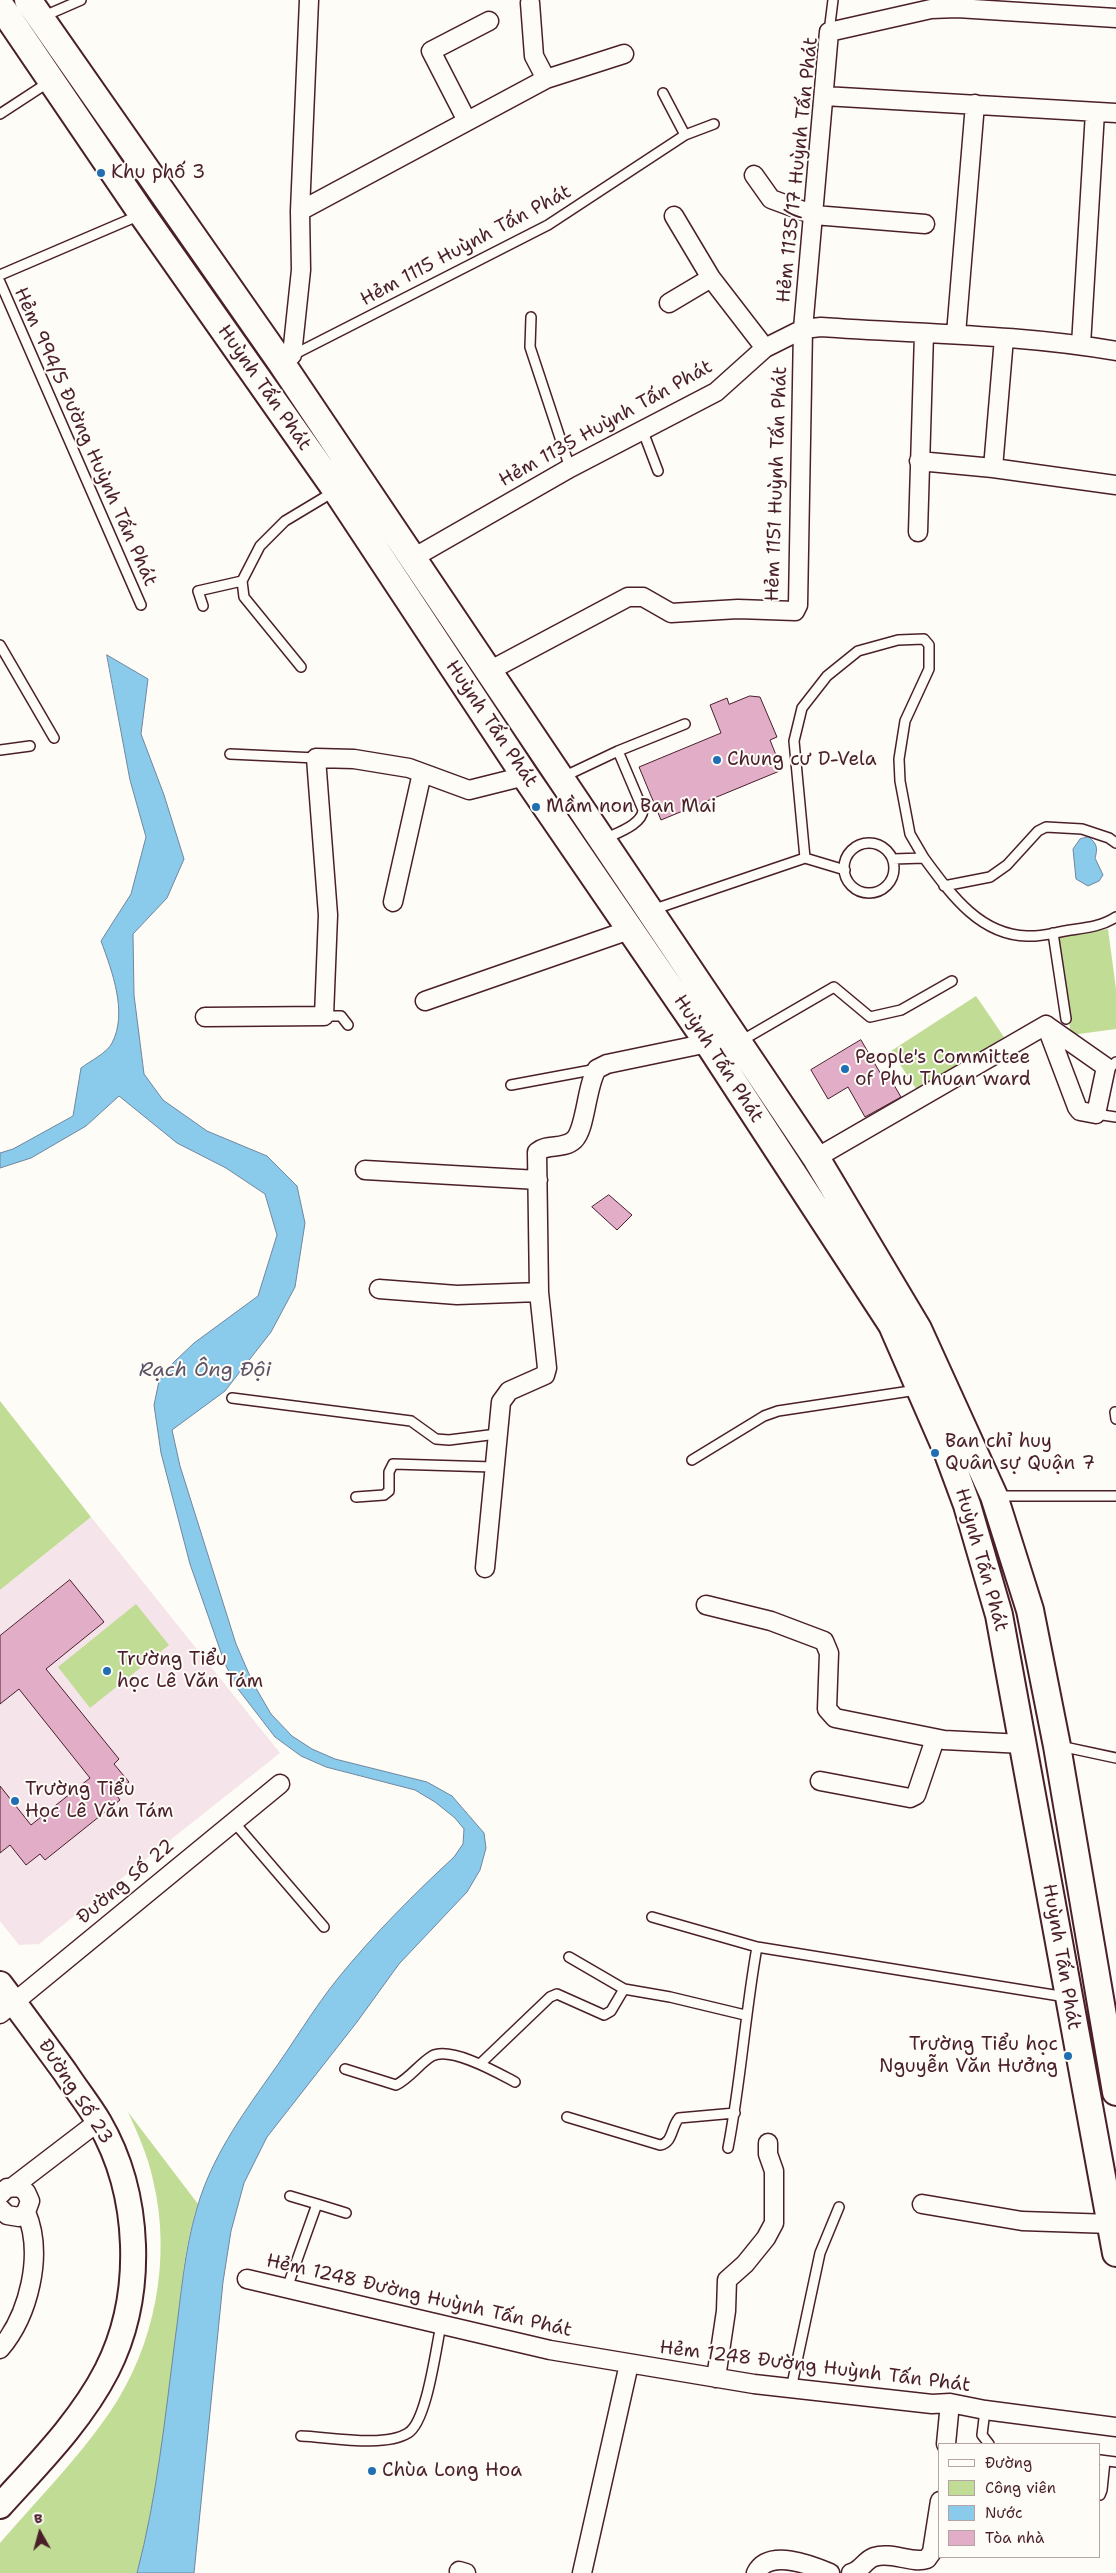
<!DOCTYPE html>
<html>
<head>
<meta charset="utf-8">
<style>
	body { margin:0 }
	#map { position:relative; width:1116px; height:2573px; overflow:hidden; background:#fdfcf7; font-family:"Shantell Sans",sans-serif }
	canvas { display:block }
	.legend { position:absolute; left:938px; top:2443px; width:162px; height:115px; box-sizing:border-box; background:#fdfcf7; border:1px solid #b5a4a5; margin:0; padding:6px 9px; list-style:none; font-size:15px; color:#4a1f2b }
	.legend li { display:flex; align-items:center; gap:10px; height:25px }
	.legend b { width:25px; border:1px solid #b5a4a5 }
	.north { position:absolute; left:15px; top:2508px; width:50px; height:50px; -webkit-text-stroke:4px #fdfcf7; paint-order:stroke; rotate:353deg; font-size:14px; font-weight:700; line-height:20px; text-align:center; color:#4a1f2b }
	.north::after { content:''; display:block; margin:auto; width:18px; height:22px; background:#4a1f2b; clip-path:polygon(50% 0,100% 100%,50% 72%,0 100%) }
</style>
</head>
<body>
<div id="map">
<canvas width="1116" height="2573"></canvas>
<ul class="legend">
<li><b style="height:6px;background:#fdfcf7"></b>Đường</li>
<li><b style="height:14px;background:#c1dc94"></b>Công viên</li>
<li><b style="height:14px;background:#8acaeb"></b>Nước</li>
<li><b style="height:14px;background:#e2adc7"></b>Tòa nhà</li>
</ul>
<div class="north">B</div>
</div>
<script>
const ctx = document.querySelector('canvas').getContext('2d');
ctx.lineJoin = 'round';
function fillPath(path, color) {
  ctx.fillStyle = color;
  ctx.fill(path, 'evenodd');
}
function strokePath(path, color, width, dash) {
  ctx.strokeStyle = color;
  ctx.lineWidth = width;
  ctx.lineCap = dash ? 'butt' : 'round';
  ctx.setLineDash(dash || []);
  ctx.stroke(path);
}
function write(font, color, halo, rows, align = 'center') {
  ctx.font = font + ' "Shantell Sans",sans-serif';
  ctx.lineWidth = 4;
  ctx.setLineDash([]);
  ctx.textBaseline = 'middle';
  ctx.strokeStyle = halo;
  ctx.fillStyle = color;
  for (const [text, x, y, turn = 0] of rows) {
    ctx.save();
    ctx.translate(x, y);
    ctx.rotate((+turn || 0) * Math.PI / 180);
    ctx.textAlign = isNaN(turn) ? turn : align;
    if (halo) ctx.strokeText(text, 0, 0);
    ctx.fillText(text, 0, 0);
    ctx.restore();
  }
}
fillPath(new Path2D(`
	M91 1517 280 1753 39 1944 19 1945 0 1921V1590Z`), '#f5e4e9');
fillPath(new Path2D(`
	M1108 929 1116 989V1029L1071 1035 1057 935Z
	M976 996 1004 1037 919 1093 891 1051Z
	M0 1401 91 1517 0 1590Z
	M136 1604 169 1645 90 1708 58 1667Z
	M128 2112 198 2204C184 2245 181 2293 176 2336 166 2415 157 2495 137 2573H0V2543C37 2500 78 2459 110 2412 155 2346 172 2258 153 2180 148 2156 138 2134 128 2112Z`), '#c1dc94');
const water = new Path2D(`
	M107 655 148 679 141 734 164 795 184 859 167 898 133 934 134 995 144 1074 163 1100 207 1131 267 1156 297 1186 305 1223 295 1287 271 1332 225 1391 172 1430 180 1466 236 1644 253 1683 271 1714 292 1736 312 1749 335 1759 427 1782 452 1796 484 1833 486 1848 480 1870 467 1892 399 1964 357 2022 267 2137 244 2183 231 2231 223 2282 194 2573H137C157 2497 165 2418 175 2340 181 2297 184 2251 197 2208 211 2159 240 2118 269 2077 293 2044 313 2009 339 1977 374 1934 414 1894 454 1857L463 1844 464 1829 455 1818 435 1802 415 1790 326 1767 301 1756 275 1737 238 1689 225 1664 190 1564 161 1453 154 1405 159 1381 174 1362 194 1343 258 1296 277 1235 265 1194 226 1168 177 1143 119 1096 86 1126 31 1158 0 1168V1153L13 1149 73 1116 81 1068C90 1061 107 1053 112 1043 128 1013 112 971 101 941L131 894 146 837 130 780Z
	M1089 837C1097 844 1098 848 1095 858L1103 875 1099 881 1088 886 1076 879 1073 849 1080 839Z`);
fillPath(water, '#8acaeb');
strokePath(water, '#70869e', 1);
const building = new Path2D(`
	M750 696 760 697 777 737 770 740 782 770 661 820 639 767 721 733 710 705 727 698 729 704Z
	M861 1040 882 1076 887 1073 901 1097 865 1117 848 1087 828 1099 811 1070Z
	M609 1195 632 1215 617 1230 592 1207Z
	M70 1580 104 1622 46 1669 119 1759 114 1764 129 1782 115 1793 120 1800 45 1860 40 1854 26 1865 10 1845 0 1853V1786L31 1825 90 1778 19 1689 0 1704V1636Z`);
fillPath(building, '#e2adc7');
strokePath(building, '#4a1f2b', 1);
const lane = new Path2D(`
	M42 17 81 0
	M829 32 833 0
	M663 93 685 135
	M0 114 49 82
	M0 275 140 215
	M0 282 141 605
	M531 317 530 347 570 468
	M293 355 548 225 685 135 714 124
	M642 429 658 471
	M203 606 198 591 242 581
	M0 645 54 738
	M301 667 244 597 242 581 260 546 285 521 335 491
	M0 750 30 746
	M618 751 685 724
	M230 754 316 758
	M563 777 618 751 643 810C642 825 616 833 605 839
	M844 868a25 25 0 1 1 50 0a25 25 0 1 1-50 0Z
	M805 858 794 741 802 708 827 676 858 651 898 640 924 639 929 645V669L905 721 899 759 900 781 910 834 924 858 893 859
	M924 858C950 893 979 935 1027 936 1039 937 1053 933 1065 931 1083 928 1101 927 1116 917
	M944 886 990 877 1007 865 1038 831 1046 827 1082 829 1109 838 1116 843
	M652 910 805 858 845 870
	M1053 933 1066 1019
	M324 1016H341L348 1025
	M741 1041 834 987 870 1017 901 1010 952 981
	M1106 1067 1110 1068 1116 1062
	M511 1085 597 1069
	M1096 1114 1116 1117
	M232 1398 411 1421 436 1439 449 1440 497 1434
	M1115 1412 1116 1419
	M692 1460 764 1416 778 1411 917 1390
	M996 1496H1116
	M356 1497 384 1495 389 1491V1472L393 1464 493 1467
	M1060 1746 1116 1758
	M233 1821 324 1927
	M652 1917 757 1947 1066 1997
	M569 1957 624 1989 670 1997 745 2015
	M480 2064 550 1997 557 1994 604 2015 611 2011 624 1989
	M345 2069 396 2085C410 2078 419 2064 432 2056 451 2046 498 2073 515 2082
	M567 2117 660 2145C673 2143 671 2127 679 2118L735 2113
	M728 2148C741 2081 745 2014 757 1947
	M317 2204 346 2213
	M287 2288 317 2204 290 2196
	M791 2389 820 2253 839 2207
	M985 2410 982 2435 989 2444
	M301 2436C329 2437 384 2448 408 2433 427 2422 436 2347 441 2325
	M1100 2460 1116 2462
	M1100 2495 1102 2490 1105 2461`);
const street = new Path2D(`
	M530 3 534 56 546 79
	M824 96 1116 113
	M466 119 431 51 489 21
	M754 175 771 199 814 215 925 224
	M300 211 546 79 624 54
	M674 216 711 278 765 348
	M669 303 711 278
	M956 334 975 104
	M1081 345 1095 112
	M292 355 301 270 300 211 309 0
	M919 461 993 468 1116 485
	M993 468 1004 338
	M918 532 924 334
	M413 558 570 468 716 392 765 348 803 329 821 327C919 334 1019 334 1116 351
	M489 671 628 597H643L671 613 738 609 795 611 798 605 803 329 829 32 931 9 957 8 1116 18
	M393 902 422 773
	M425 1001 632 929
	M205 1017 324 1016 328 915 316 758 354 759 409 768 469 790 525 776
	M816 1158 1046 1025 1077 1107 1080 1111 1096 1114 1106 1067 1046 1025
	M365 1170 538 1180
	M379 1289 457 1295 539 1292
	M485 1568 501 1402 509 1391 545 1375 547 1368 539 1292 537 1152C547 1143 563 1150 574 1140 586 1129 586 1086 597 1069L607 1064 708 1043
	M706 1605 771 1621 824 1641 829 1653 827 1709 835 1718 944 1740 1023 1744
	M820 1781 910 1798 916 1795 935 1739
	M0 2014 280 1784
	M14 2186 99 2121
	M0 2195 7 2188 19 2187 26 2192 30 2201 26 2212 19 2217 7 2215 0 2208
	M922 2204 1022 2221 1111 2224
	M247 2279 550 2350 754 2384 932 2404 950 2403 985 2410 1116 2427
	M0 2349C29 2315 44 2254 26 2212
	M716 2378 726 2311 727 2280 745 2264 766 2238 774 2223V2171L768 2154V2143
	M946 2444 950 2403
	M459 2571 466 2573
	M582 2573 629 2364
	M756 2573C769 2548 811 2565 830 2573
	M851 2573C861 2571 865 2560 874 2557 892 2551 911 2564 927 2559L932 2552 940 2501`);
const secondary = new Path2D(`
	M0 1984C22 2013 43 2042 65 2072 76 2089 89 2105 99 2122 141 2194 145 2295 107 2370 81 2421 38 2464 0 2506`);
const primary = new Path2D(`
	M28 0 280 361 816 1158 918 1329 994 1496 1030 1610 1057 1746 1116 2092
	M0 5 142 214 336 490 525 776 708 1043 892 1325 947 1451 967 1505 999 1615 1116 2253`);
strokePath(lane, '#4a1f2b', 12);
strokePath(street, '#4a1f2b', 21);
strokePath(secondary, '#4a1f2b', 28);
strokePath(primary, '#4a1f2b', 30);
strokePath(lane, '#fdfcf7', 9);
strokePath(street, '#fdfcf7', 18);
strokePath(secondary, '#fdfcf7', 24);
strokePath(primary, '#fdfcf7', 26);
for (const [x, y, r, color] of [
	[101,173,5,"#1f6fb2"],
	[717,760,5,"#1f6fb2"],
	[536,807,5,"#1f6fb2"],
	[845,1069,5,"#1f6fb2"],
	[935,1453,5,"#1f6fb2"],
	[107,1671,5,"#1f6fb2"],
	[15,1801,5,"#1f6fb2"],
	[1068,2056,5,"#1f6fb2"],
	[372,2471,5,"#1f6fb2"]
]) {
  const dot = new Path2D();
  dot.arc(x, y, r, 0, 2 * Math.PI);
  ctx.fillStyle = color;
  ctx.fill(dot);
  strokePath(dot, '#fdfcf7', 2);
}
write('19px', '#4a1f2b', '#fdfcf7', [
	["Hẻm 1135/17 Huỳnh Tấn Phát",798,170,-84],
	["Hẻm 1115 Huỳnh Tấn Phát",466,246,-28],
	["Huỳnh Tấn Phát",264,388,55],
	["Hẻm 1135 Huỳnh Tấn Phát",606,424,-29],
	["Hẻm 994/5 Đường Huỳnh Tấn Phát",85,437,66],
	["Hẻm 1151 Huỳnh Tấn Phát",777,484,-88],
	["Huỳnh Tấn Phát",491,724,56],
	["Huỳnh Tấn Phát",718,1059,57],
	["Huỳnh Tấn Phát",981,1560,74],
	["Đường Số 22",126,1882,-40],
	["Huỳnh Tấn Phát",1061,1957,80],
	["Đường Số 23",75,2092,57],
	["Hẻm 1248 Đường Huỳnh Tấn Phát",419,2296,13],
	["Hẻm 1248 Đường Huỳnh Tấn Phát",815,2367,7]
]);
write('19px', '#4a1f2b', '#fdfcf7', [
	["Khu phố 3",111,173],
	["Chung cư D-Vela",727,760],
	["Mầm non Ban Mai",546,807],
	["People's Committee",855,1058],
	["of Phu Thuan ward",855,1080],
	["Ban chỉ huy",945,1442],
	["Quân sự Quận 7",945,1464],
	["Trường Tiểu",117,1660],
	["học Lê Văn Tám",117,1682],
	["Trường Tiểu",25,1790],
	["Học Lê Văn Tám",25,1812],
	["Trường Tiểu học",1058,2045,"right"],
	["Nguyễn Văn Hưởng",1058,2067,"right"],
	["Chùa Long Hoa",382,2471]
], 'left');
write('italic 20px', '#5d5265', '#fdfcf7', [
	["Rạch Ông Đội",205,1371]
]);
</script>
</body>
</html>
